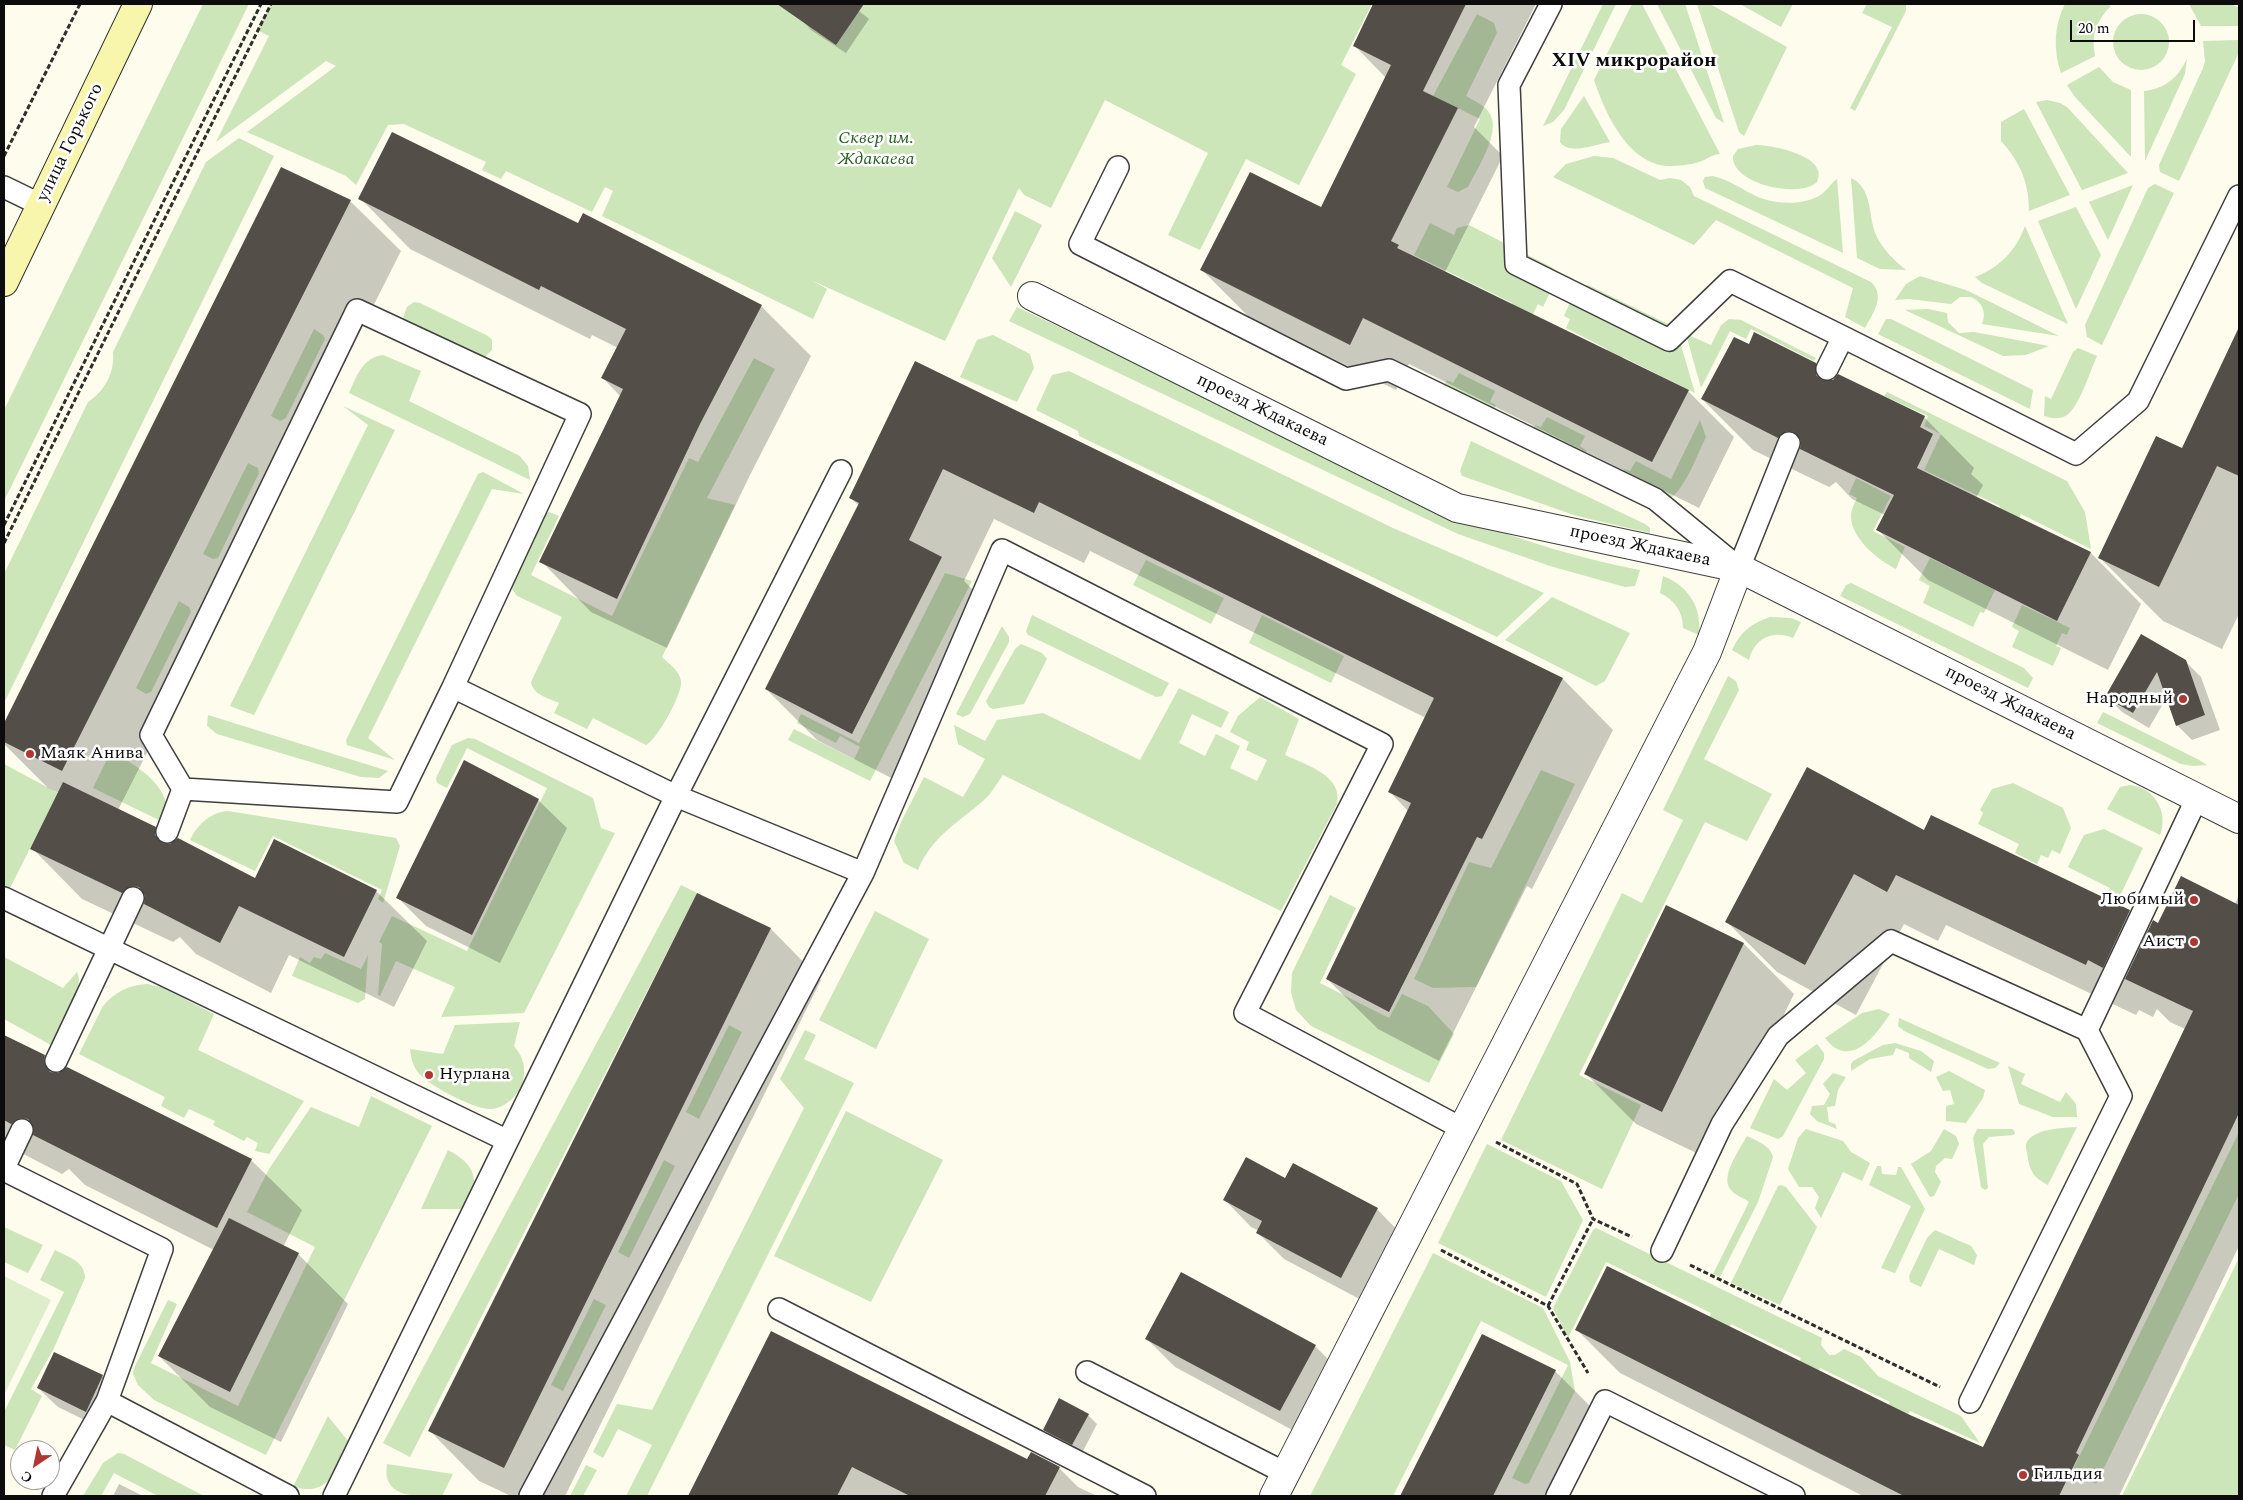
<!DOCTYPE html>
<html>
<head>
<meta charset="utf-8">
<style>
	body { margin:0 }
	#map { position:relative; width:2243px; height:1500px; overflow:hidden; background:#fdfced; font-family:Spectral,serif }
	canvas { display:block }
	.frame { position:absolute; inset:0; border:5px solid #0c0c0c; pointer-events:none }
	.north { position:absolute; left:10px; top:1440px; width:50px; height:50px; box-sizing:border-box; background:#fff; border:1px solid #9e9e9e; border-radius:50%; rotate:214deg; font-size:14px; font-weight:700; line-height:20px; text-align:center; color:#0c0c0c }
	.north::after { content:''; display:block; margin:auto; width:18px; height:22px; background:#af3631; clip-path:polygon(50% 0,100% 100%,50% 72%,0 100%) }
	.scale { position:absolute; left:2070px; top:20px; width:125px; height:22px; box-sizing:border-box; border:2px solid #0c0c0c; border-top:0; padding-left:6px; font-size:15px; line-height:18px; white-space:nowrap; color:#0c0c0c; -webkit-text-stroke:4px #fff; paint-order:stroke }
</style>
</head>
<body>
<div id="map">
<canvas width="2243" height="1500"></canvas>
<div class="frame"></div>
<div class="north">С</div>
<div class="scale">20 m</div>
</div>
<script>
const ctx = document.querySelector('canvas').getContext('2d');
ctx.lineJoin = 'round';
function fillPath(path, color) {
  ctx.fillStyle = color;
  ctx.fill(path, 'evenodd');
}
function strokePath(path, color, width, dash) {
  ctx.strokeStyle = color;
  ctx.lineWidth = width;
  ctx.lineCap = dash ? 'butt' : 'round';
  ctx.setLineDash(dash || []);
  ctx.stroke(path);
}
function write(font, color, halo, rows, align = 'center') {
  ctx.font = font + ' Spectral,serif';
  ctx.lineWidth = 5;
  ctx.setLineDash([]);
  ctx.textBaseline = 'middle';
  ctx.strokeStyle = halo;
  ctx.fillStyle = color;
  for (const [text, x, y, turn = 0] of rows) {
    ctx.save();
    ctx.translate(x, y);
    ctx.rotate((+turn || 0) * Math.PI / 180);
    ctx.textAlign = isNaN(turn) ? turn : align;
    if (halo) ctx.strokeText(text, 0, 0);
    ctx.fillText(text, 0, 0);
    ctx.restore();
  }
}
fillPath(new Path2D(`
	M203 4H249L4 501V410Z
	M271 4H1372L1341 65 1356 74 1299 185 1246 159 1200 250 1168 235 1208 153 1105 100 1051 208 1024 195 1019 188 945 341 811 280 827 289 813 319 602 216 613 191 605 187 592 212 506 171 501 179 482 170 486 162 404 124 388 125 356 185 346 176 247 132 336 66 326 61 216 142 269 36 257 30Z
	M1603 4H1616L1564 110 1553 122 1543 126Z
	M1632 4H1642L1720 154C1713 154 1706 160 1699 162 1690 165 1677 166 1668 166 1628 164 1605 113 1594 80Z
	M1657 4H1685L1724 123 1716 118Z
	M1697 4H1710L1787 47 1744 136 1739 132Z
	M1740 4H1793L1781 27Z
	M1867 4H1906V11L1855 111 1850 108 1892 27 1862 13Z
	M2065 4H2106L2111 6C2096 20 2091 36 2095 56L2061 73C2053 50 2054 25 2065 4Z
	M2189 4H2231L2239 8V26H2201Z
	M2113 42a28 28 0 1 1 56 0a28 28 0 1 1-56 0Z
	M1477 14 1494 23 1497 33 1466 96C1474 101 1485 105 1490 114 1501 133 1477 169 1468 187L1458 192 1447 187 1480 119 1433 96Z
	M2239 40V52L2179 181 2160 172 2159 165 2203 68 2205 61 2203 41Z
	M2187 58 2185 74 2145 161 2144 91C2164 89 2179 78 2187 58Z
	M2099 67 2113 82 2131 90V157L2075 97 2067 85Z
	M1584 96 1610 142C1595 144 1570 156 1560 142L1561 129Z
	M2047 100 2060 103 2067 107 2128 173 2082 190 2036 102Z
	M2024 109 2070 195 2029 211C2029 182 2020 162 2001 141V122Z
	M239 138 274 156 4 703V574L88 402C105 391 115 372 113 352L206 162Z
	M1756 145C1772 145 1830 156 1817 182 1799 199 1731 184 1733 156L1738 149Z
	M1594 156 1613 158 1660 180 1670 178 1681 180 1690 187 1694 196 1871 282C1886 296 1873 313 1865 328L1845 317 1853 288 1716 220 1694 245 1553 177 1566 164Z
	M1713 176C1729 180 1738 187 1752 194 1769 204 1799 206 1817 197 1826 193 1830 184 1837 179L1843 253 1705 188 1703 181 1705 177Z
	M1851 178C1873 188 1868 217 1876 235 1883 250 1894 260 1906 270L1880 269 1857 258Z
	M2155 184 2174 193 2102 345 2087 337 2085 325 2148 188Z
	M2133 185 2108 240 2089 202Z
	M2076 207 2101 255 2076 309 2038 221Z
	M1015 211 1042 225 1011 287 992 258Z
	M1430 223 1454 235 1457 228 1469 225 1553 268 1557 278 1543 307 1538 304 1529 322 1508 312 1512 303 1414 255Z
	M2025 226 2068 324 1982 283 1975 277C1999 268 2016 251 2025 226Z
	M1920 276 1966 290 2059 336 1982 324C1987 312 1982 302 1971 297H1960L1951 304 1909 299 1895 300 1906 284Z
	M1588 285 1676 328 1695 393 1623 357 1618 366 1603 359 1607 349 1566 328 1570 319 1564 316 1575 291Z
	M414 302 420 303 488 336 492 340V350L483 359 405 322 403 318 407 307Z
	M1017 307 1458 516C1517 539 1577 558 1640 570L1635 586 1625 587 1550 566 1458 534 1009 321Z
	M1928 309 1947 313 1948 322 1959 333 1974 332 2049 346 2026 355 2003 356 1905 310Z
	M1729 319 1741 320 1816 358 1814 361 1751 329 1746 339 1730 331 1701 388 1686 334 1711 345 1721 325Z
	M1886 319H1891L2033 390 2030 409 1878 334Z
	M314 329 323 335 325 339 286 418 280 421 271 416Z
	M993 335 1030 354 1034 368 1017 402 960 377 977 340Z
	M2078 348 2097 356C2091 369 2079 407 2067 415 2059 420 2051 418 2044 416L2045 396 2051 399 2073 352Z
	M383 355 421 371 409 401 520 456 528 466 530 480 349 393C357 376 362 358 383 355Z
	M754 358 775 369 707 498 735 505 662 657C669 664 679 670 681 681 683 693 657 740 646 745L593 718 587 729 554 713 559 703C548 698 533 695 531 682L562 617 517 596 510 586 544 514 549 512 559 516 531 575 612 616 689 458 698 462Z
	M1069 371 1393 528 1544 593 1497 637 1079 436 1078 431 1036 410 1052 375Z
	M1459 373 1495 391 1490 402 1496 405 1485 427 1436 401 1447 380 1453 383Z
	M1887 392 2067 481 2085 512 2091 549 2021 514 2017 523 1997 514 2000 506 1924 470 1941 434 1924 426 1928 416 1884 396Z
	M343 406 395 430 254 715 230 706 368 425Z
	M1547 417 1585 436 1580 446 1587 451 1576 471 1524 444 1535 425 1541 427Z
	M1700 420 1706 437C1696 457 1686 489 1666 502L1614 490 1624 469 1630 471 1636 461 1671 479Z
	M1471 441 1645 524 1650 528V533L1577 516 1462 476 1460 471Z
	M248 463 258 468 259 473 218 558 213 559 203 554Z
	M483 472 524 494 492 489 368 738 395 760 347 745 346 740 478 474Z
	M1856 478 1891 496 1873 531 1905 547 1896 569C1878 560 1852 539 1851 517 1851 510 1854 504 1857 498L1849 494Z
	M1930 558 1995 590 1984 613 1980 612 1973 627 1923 603 1930 586 1919 580Z
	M1146 560 1224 598 1211 624 1133 585Z
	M945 573 972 581 870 781 788 740 794 729 854 759 860 747 840 736 836 743 797 723 801 714 859 743Z
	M1663 576C1689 586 1702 608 1699 635L1683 628C1683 612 1675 600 1660 593Z
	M1851 583 2024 668 2033 678 2028 688 1840 596 1846 585Z
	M1552 597 1630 633 1605 681 1596 686 1505 640Z
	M179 601 189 607 191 612 151 692 146 694 136 688Z
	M2022 605 2070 628 2067 635 2062 633 2056 646 2061 648 2053 666 2012 647 2019 631 2012 627Z
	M1032 615 1046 622 1169 683 1162 696 1156 697 1028 635 1026 631Z
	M1262 615 1344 656 1331 683 1249 643Z
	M1770 617 1791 618 1801 622 1793 638C1772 629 1754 639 1749 660L1732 650C1740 632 1752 623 1770 617Z
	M1002 626 1009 637V642L970 714 963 717 956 714Z
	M1021 644 1042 653 1047 659 1024 704 993 709 989 707 986 701 1015 649Z
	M1728 676 1736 681 1739 690 1704 759 1772 794 1747 841 1705 822 1579 1075 1641 1105 1602 1189 1501 1140 1622 893 1642 903 1683 820 1663 810Z
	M1179 688 1229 712 1221 728 1192 714 1179 743 1205 756 1216 734 1240 746 1230 768 1257 781 1267 760 1246 750 1249 742 1230 732 1238 716 1260 697 1299 719 1285 755C1306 765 1343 775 1337 804L1281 911 1003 775C997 783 992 793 984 800 958 823 932 836 918 870L904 863 894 841 901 822 924 777 963 797 985 759 958 744 954 725 985 741 997 720 1043 713 1140 760Z
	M2103 712 2199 760 2207 765 2193 766 2181 764 2097 723Z
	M208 715 388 771 379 778 361 777 217 734 207 726Z
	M468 738 475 739 593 798 601 828 615 833 524 1013 441 1017 455 987 396 961 380 996 378 995 382 944 379 942 392 916 467 951 547 788 467 748 447 788 437 783 436 778 452 745Z
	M111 751C136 765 177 789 165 823L93 788Z
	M4 764 58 793 9 890 4 887Z
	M1541 770 1575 784 1476 987 1433 988 1414 979 1469 862 1491 868Z
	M2013 783 2063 808 2071 828 2060 854 2052 850 2048 858 2041 855 2037 864 2015 853 2019 844 1978 824 1983 813 1980 810 1992 789Z
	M2130 785C2154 787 2169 812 2160 835L2107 809 2120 787Z
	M228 811 396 838 400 846 383 903 378 899 382 890 273 836 255 871 190 840C197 825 211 812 228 811Z
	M2104 829 2143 848 2117 902 2106 897 2110 888 2068 867 2084 835Z
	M681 885 697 893 410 1457 383 1443Z
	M1330 895 1356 908 1320 983 1389 1018 1402 994 1428 1006 1454 1034 1429 1083 1311 1026 1296 1010 1291 992 1292 973Z
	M875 911 929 939 876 1049 819 1020Z
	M325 953 361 969 368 955 365 999 358 1003 292 976 300 957 310 963 314 957 321 959Z
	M4 957 63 988 77 972C86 990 60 1028 51 1045L4 1019Z
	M147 984 161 987 214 1014 198 1050 304 1101 269 1154 255 1151 258 1143 247 1137 244 1141 213 1125 215 1121 189 1109 184 1118 161 1106 165 1097 79 1054 103 1006C115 992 128 985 147 984Z
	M1879 1009 1890 1014C1876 1035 1850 1071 1825 1038L1862 1013Z
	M1899 1018 2000 1063 1995 1068 1988 1069 1904 1031 1898 1026Z
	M520 1022 514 1046C517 1050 521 1055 522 1059 530 1081 514 1106 492 1109 477 1111 425 1084 417 1071 412 1064 411 1057 410 1049L443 1054 455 1025Z
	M729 1025 742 1032 699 1119 686 1112Z
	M805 1030 816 1035 804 1059 854 1083 647 1496H626L652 1445 618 1429 603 1458 593 1452 617 1404 652 1410 804 1108 780 1079Z
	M1895 1043 1921 1051 1934 1061 1931 1072 1909 1058V1053L1896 1048 1893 1055 1870 1059 1851 1071V1064L1853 1061 1883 1045Z
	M1817 1044 1824 1053V1059L1783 1136 1778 1139 1750 1128 1774 1079 1787 1090 1806 1073 1795 1060Z
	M2008 1066 2025 1074 2021 1084 2060 1102 2066 1092 2076 1104 2077 1117H2053L2019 1104Z
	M1949 1071 1985 1090 1983 1098 1966 1123 1946 1121V1106L1954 1104 1950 1090 1943 1091 1936 1077Z
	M1833 1073 1846 1077 1838 1090 1835 1106 1827 1107 1829 1122 1835 1124 1837 1129 1817 1121 1810 1114 1812 1106 1824 1105 1830 1094 1823 1084Z
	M371 1096 432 1126 266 1455 154 1400 138 1385 133 1374 134 1368 168 1300 177 1304 151 1363 238 1406 315 1247 247 1212 269 1169 311 1107 359 1127Z
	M846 1111 943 1160 871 1302 774 1256Z
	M2077 1127 2048 1185C2035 1178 2031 1174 2028 1159 2028 1154 2025 1148 2026 1144 2032 1128 2064 1128 2077 1127Z
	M1806 1129 1843 1141 1851 1152 1870 1163 1862 1181 1843 1172 1821 1218 1815 1208 1819 1197 1812 1187H1799L1788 1169 1798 1138Z
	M1944 1129 1956 1136 1959 1144 1952 1159 1945 1158 1936 1166 1935 1172 1941 1182 1934 1196 1930 1197 1911 1164 1931 1151Z
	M1977 1129H2013L2015 1133 2014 1135 1989 1137 1983 1144 1988 1188 1985 1190 1981 1187 1973 1138Z
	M2239 1132V1194L2096 1484 2072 1471Z
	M1747 1136C1757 1141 1770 1145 1773 1157L1758 1202 1720 1277 1713 1274 1749 1202C1744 1198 1736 1196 1732 1191 1718 1179 1740 1149 1747 1136Z
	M1487 1144 1561 1181 1583 1220 1546 1297 1438 1243Z
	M448 1150C477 1165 478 1180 470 1209H421Z
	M664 1160 675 1166 629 1258 618 1252Z
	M1877 1166H1881L1882 1174 1896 1175 1898 1167H1901L1925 1209 1895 1273 1881 1268 1911 1206 1869 1185Z
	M1781 1185 1786 1187 1817 1227 1780 1305 1731 1283 1778 1186Z
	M4 1227 43 1245 28 1273 4 1262Z
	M1596 1228 1822 1338 1821 1345 1829 1355H1835L1844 1349 1861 1357 1878 1376 1961 1416 1980 1443 1910 1411 1905 1420 1886 1411 1890 1402 1820 1368 1817 1374 1797 1366 1801 1358 1731 1324 1726 1332 1707 1322 1711 1313 1606 1262 1568 1338 1553 1308 1593 1230Z
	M1935 1230 1971 1246 1977 1255 1974 1265 1939 1249 1921 1287 1910 1282 1909 1276 1927 1238Z
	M55 1250C68 1257 85 1261 85 1278L53 1350 31 1389 42 1396 15 1450 4 1445V1412L64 1292 40 1280Z
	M1433 1253 1543 1308 1570 1362 1575 1391 1529 1483 1525 1484 1512 1478 1568 1365 1481 1321 1393 1496H1310Z
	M2239 1258V1496H2122Z
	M594 1299 606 1305 563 1391 551 1385Z
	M328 1416 348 1441 328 1481C317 1491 307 1490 293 1487Z
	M118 1453 124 1454 204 1496H158L114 1473 101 1496H83L103 1463Z
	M387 1464 453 1474 442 1496C419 1496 381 1500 387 1464Z
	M586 1465 597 1470 583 1496H570Z`), '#cce5b9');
fillPath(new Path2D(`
	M4 1276 51 1300 4 1395Z`), '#deedca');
fillPath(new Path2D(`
	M813 4H850L869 19 846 53 811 30 802 20Z
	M1375 4H1536L1474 127 1503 156 1445 272 1688 391 1734 437 1699 508 1409 364 1396 390 1248 316 1202 270 1322 208 1386 78 1354 45Z
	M281 169 350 201 401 251 118 810 155 828 172 844 255 880 376 891 427 941 394 1007 289 955 271 993 196 954 180 937 173 942 82 899 32 848 59 793 48 788 4 744V726Z
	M360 198 579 225 761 306 811 356 750 475 667 648 591 612 541 561 620 396 603 378 618 348 592 335 590 339 410 249Z
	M2239 330V614L2222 649 2163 621 2100 558 2182 450Z
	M1749 346 1815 364 1832 381 1924 417 1974 468 1971 474 1983 485 1976 498 2091 553 2141 604 2108 670 1928 580 1878 530 1885 515 1852 499 1836 482 1829 487 1753 450 1702 399Z
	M916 363 1563 679 1613 730 1532 889 1527 886 1439 1061 1378 1029 1327 979 1408 811 1389 791 1426 718 1090 551 1084 563 994 519 964 581 991 608 903 784 817 740 766 689 859 506 850 497Z
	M2141 635 2185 661 2201 677 2220 730 2192 740 2177 725 2167 697 2149 728 2122 712 2107 697Z
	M538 800 567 828 500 963 426 926 397 897Z
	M1925 832 2130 911 2149 930 2159 924 2235 904 2239 895V1246L2119 1496H1863L1620 1373 1577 1330 1910 1416 1984 1449 2185 1029 2170 1022 2157 1009 2153 1017 2139 1010 2136 1015 1946 925 1938 941 1904 924 1856 1015 1777 972 1727 922Z
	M697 895 771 929 821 980 565 1496H511L479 1481 429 1430Z
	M1667 907 1744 944 1794 994 1713 1161 1636 1124 1586 1074Z
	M4 1036 44 1056 60 1073 251 1160 302 1210 283 1247 298 1254 348 1304 281 1442 210 1407 159 1356 214 1250 85 1185 69 1169 62 1174 4 1144Z
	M1286 1180 1377 1209 1403 1236 1367 1303 1284 1259 1257 1232 1259 1231 1251 1227 1225 1200Z
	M772 1333 1027 1461 1059 1468 1078 1487 1097 1496H690Z
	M1483 1336 1555 1371 1605 1421 1568 1496H1401Z
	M1147 1339 1315 1346 1344 1375 1309 1439 1175 1367Z
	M102 1376 121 1395 105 1430 58 1407 38 1388Z
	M1088 1415 1097 1424 1082 1453 1054 1439 1044 1429Z
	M119 1484 143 1496H113Z`), '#0003');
fillPath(new Path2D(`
	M777 4H864L836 45Z
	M1373 4H1466L1423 91 1458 108 1391 241 1399 245 1397 248 1689 390 1652 462 1363 318 1350 345 1200 270 1250 172 1321 207 1391 65 1353 46Z
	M392 132 578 223 583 213 762 305 700 424 617 599 539 562 623 389 601 378 626 329 541 286 539 290 358 199Z
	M281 167 351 200 62 771 4 742V723Z
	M2239 327V476L2217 466 2159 587 2098 558 2156 436 2182 448Z
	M1754 332 1816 363V375L1822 380H1833L1838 374 1925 416 1920 427 1933 434 1917 468 2091 552 2057 621 1876 530 1894 495 1800 449 1801 441 1794 432 1787 431 1778 438 1701 399 1734 337 1749 344Z
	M915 361 1563 678 1482 839 1477 837 1389 1012 1326 979 1411 803 1388 792 1434 698 1039 502 1034 513 943 469 909 540 942 557 852 734 765 689 859 503 849 498Z
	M2141 634 2186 660 2205 715 2176 726 2157 672 2133 713 2105 697Z
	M464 760 539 799 472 935 396 898Z
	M1807 767 1924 830 1931 815 2130 910 2103 968 2088 960 2086 965 1896 875 1887 892 1854 874 1805 965 1725 922Z
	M63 782 156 827 155 835 162 843 170 844 178 838 255 878 274 839 377 890 344 957 239 906 220 943 144 904 145 896 139 887 132 886 122 893 30 849Z
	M2181 876 2239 905V1113L2076 1453 2079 1455 2059 1496H1904L1575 1330 1607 1266 1910 1415 1983 1447 2193 1011 2125 979 2153 920 2158 923Z
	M697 893 771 928 504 1468 428 1431Z
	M1666 905 1744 943 1662 1112 1584 1074Z
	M4 1035 45 1055 44 1062 50 1072 58 1073 67 1067 252 1159 217 1228 33 1135 34 1129 28 1119 21 1118 11 1124 4 1120Z
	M1246 1157 1285 1178 1293 1163 1378 1208 1341 1278 1256 1233 1262 1221 1223 1200Z
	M229 1218 299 1253 230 1392 158 1356Z
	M1181 1272 1316 1345 1280 1411 1145 1339Z
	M771 1331 1027 1459 1031 1452 1060 1467 1045 1496H910L852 1467 837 1496H688Z
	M1482 1334 1556 1370 1493 1496H1400Z
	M54 1352 103 1375 86 1412 37 1388Z
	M1059 1398 1089 1414 1072 1445 1043 1430Z`), '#544e49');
const service = new Path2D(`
	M1551 4 1509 85 1516 264 1669 340 1730 281 1843 337
	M1118 167 1080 244 1346 379 1389 370 1655 499 1739 568 1789 443
	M4 187 41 205
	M1827 369 1843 337 2076 454 2138 401 2239 196
	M183 789 151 735 357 310 580 414 453 687 676 796 863 873 1002 550 1382 744 1245 1013 1463 1129
	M183 789 397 802 453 687
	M167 832 183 789
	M4 898 506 1140
	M56 1061 133 898
	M4 1168 22 1130
	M4 1170 162 1249 107 1401
	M1662 1251 1722 1124 1778 1036 1891 941 2087 1030
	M779 1309 1145 1496
	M1087 1372 1287 1474
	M1970 1402 2121 1096 2087 1030 2197 798
	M53 1496 107 1401 288 1496
	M334 1496 676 796 841 471
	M530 1496 863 873
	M1557 1496 1605 1401 1794 1496`);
const minor = new Path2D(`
	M1032 296 1457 508 1739 568 2239 819
	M1274 1496 1707 652 1739 568`);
const secondary = new Path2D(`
	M4 282 138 4`);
strokePath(service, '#3f3f3f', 24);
strokePath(minor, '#3f3f3f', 30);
strokePath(secondary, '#2e2e2e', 30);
strokePath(new Path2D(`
	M4 156 80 4
	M4 525 261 4
	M4 543 271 4
	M1496 1142 1577 1184 1593 1219 1632 1237
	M1441 1250 1548 1306 1588 1373
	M1690 1265 1940 1387
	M1548 1306 1593 1219`), '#2e2e2e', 3, [5, 2.5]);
strokePath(service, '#fff', 21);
strokePath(minor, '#fff', 28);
strokePath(secondary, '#f8f6ad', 28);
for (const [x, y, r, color] of [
	[2183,699,5,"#af3631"],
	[30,754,5,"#af3631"],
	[2194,900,5,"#af3631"],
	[2194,942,5,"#af3631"],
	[429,1075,5,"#af3631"],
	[2023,1475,5,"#af3631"]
]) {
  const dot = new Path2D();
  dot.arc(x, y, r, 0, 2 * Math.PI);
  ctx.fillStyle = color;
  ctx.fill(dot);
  strokePath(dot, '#fff', 2);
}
write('italic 18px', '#295e22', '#fff', [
	["Сквер им.",876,139],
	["Ждакаева",876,160]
]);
write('18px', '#0c0c0c', '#fff', [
	["улица Горького",71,143,-64],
	["проезд Ждакаева",1262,411,26],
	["проезд Ждакаева",1640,547,12],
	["проезд Ждакаева",2010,704,27]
]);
write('18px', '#0c0c0c', '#fff', [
	["Народный",2173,699],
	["Маяк Анива",40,754,"left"],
	["Любимый",2184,900],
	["Аист",2184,942],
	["Нурлана",439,1075,"left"],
	["Гильдия",2033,1475,"left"]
], 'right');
write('bold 20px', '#0c0c0c', '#fff', [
	["XIV микрорайон",1634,62]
]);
</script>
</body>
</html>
